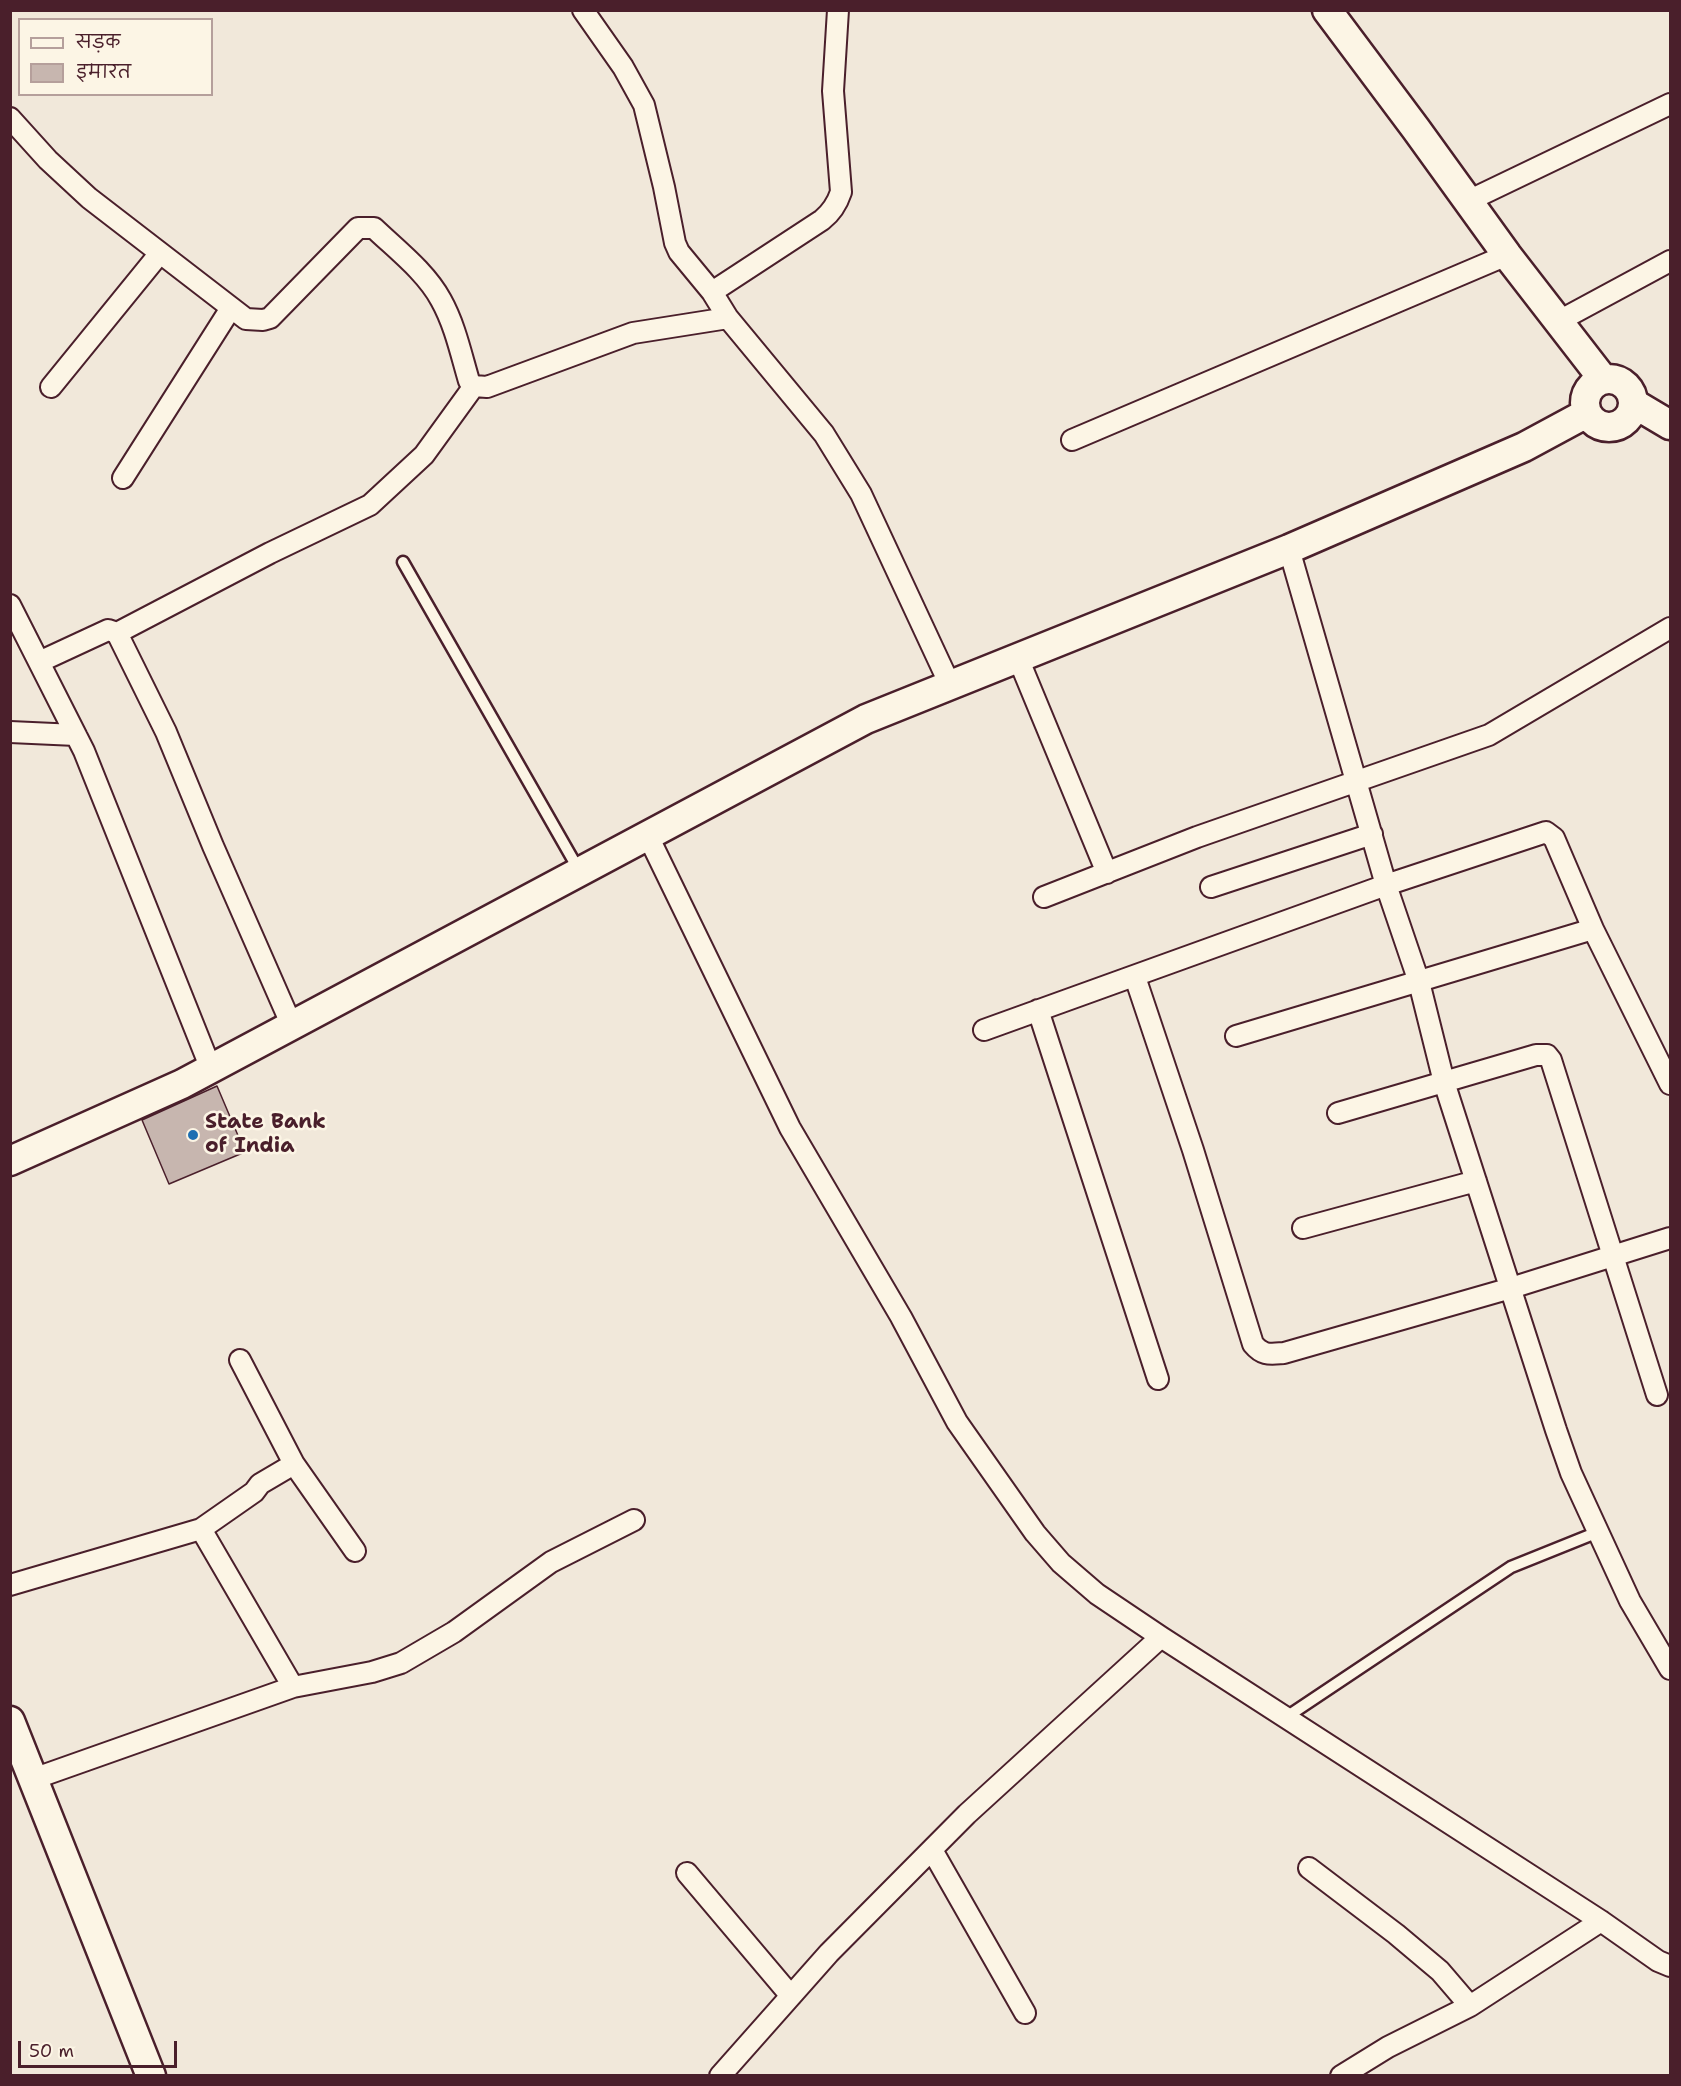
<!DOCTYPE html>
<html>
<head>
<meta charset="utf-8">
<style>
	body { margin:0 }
	#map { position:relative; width:1681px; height:2086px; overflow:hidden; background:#f1e8da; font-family:"Shantell Sans","Playpen Sans Deva",sans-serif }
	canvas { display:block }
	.frame { position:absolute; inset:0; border:12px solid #4a1f2b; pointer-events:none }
	.legend { position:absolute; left:18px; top:18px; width:195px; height:78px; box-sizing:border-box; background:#fcf5e5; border:2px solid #b59f9b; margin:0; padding:8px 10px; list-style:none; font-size:18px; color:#4a1f2b }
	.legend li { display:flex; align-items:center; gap:12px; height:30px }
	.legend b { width:30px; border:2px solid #b59f9b }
	.scale { position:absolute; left:18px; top:2041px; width:159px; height:27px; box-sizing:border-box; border:3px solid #4a1f2b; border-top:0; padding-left:8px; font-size:18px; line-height:21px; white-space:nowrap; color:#4a1f2b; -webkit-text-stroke:4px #fcf5e5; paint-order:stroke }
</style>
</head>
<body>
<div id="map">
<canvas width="1681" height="2086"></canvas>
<div class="frame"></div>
<ul class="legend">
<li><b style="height:8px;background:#fcf5e5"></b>सड़क</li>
<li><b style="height:16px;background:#c7b6af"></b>इमारत</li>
</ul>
<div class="scale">50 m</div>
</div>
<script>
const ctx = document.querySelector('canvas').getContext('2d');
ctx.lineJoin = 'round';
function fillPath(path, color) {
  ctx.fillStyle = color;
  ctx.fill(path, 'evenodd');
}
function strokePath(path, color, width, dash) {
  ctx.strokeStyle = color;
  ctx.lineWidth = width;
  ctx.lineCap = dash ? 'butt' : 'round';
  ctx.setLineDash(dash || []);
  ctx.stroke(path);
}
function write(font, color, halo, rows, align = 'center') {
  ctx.font = font + ' "Shantell Sans",sans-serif';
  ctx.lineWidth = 5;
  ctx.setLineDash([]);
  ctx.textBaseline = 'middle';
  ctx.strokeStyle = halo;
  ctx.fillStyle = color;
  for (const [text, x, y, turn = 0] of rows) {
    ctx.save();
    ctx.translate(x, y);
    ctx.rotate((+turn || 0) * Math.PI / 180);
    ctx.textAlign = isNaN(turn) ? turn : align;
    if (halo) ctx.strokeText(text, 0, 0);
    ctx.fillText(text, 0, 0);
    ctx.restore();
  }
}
const building = new Path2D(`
	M217 1086 245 1152 169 1184 142 1120Z`);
fillPath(building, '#c7b6af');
strokePath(building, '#4a1f2b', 1.5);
const lane = new Path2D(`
	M403 562 580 872
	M1285 1718 1511 1567 1598 1532`);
const street = new Path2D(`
	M583 10 623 67 644 105 664 187 675 243 679 252 712 292 728 318
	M10 118 48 160 89 198 246 319 263 320 270 318 358 228H374C397 250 426 272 441 300 455 325 461 354 469 381L474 386 487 387 633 333 728 318 824 434 861 494 950 685
	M1468 201 1670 104
	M712 292 822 220C832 212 837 204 841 192L833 91 838 10
	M1557 322 1670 261
	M51 387 160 253
	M1072 440 1507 255
	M123 478 231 308
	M1289 549 1386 885 1419 982 1444 1082 1556 1430 1571 1473 1630 1601 1670 1669
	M10 605 84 751 211 1069
	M117 633 270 553 370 505 424 455 474 386
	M1018 658 1107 873
	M39 662 108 630 117 633 166 732 213 846 292 1026
	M10 732 76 735
	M648 836 790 1128 901 1317 957 1422 1035 1533 1061 1563 1097 1594 1161 1637 1601 1921 1658 1961 1670 1966
	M1211 887 1372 834
	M1044 897 1197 837 1489 735 1670 628
	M1135 977 1193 1150 1253 1344C1263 1356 1270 1354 1284 1353L1511 1288 1670 1238
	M1038 1010 1158 1379
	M984 1030 1386 885 1546 832 1554 838 1593 929 1670 1084
	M1236 1036 1593 929
	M1338 1113 1536 1055H1547L1551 1060 1657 1395
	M1303 1228 1476 1181
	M240 1360 294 1464 355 1551
	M201 1529 293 1687
	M10 1585 201 1529 254 1492 260 1484 294 1464
	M33 1779 293 1687 372 1672 401 1663 454 1632 551 1562 634 1520
	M932 1850 1025 2013
	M1309 1868 1396 1934 1440 1971 1470 2006
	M687 1873 791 1996
	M720 2076 829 1953 967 1814 1161 1637
	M1341 2076 1388 2047 1470 2006 1601 1921`);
const secondary = new Path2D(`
	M1327 10 1416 129 1507 255 1603 379
	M1585 403a24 24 0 1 1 48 0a24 24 0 1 1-48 0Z
	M1633 403 1670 425
	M10 1161 182 1084 866 719 1289 549 1524 447 1587 413
	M10 1721 151 2076`);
strokePath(lane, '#4a1f2b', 15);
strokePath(street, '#4a1f2b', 24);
strokePath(secondary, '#4a1f2b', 33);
strokePath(lane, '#fcf5e5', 10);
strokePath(street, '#fcf5e5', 20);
strokePath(secondary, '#fcf5e5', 28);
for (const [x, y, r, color] of [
	[193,1135,6,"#1f6fb2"]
]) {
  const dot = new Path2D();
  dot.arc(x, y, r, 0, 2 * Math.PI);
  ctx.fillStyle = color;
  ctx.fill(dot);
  strokePath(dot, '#fcf5e5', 2);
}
write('bold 21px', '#4a1f2b', '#fcf5e5', [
	["State Bank",205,1123],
	["of India",205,1147]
], 'left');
</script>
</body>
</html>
